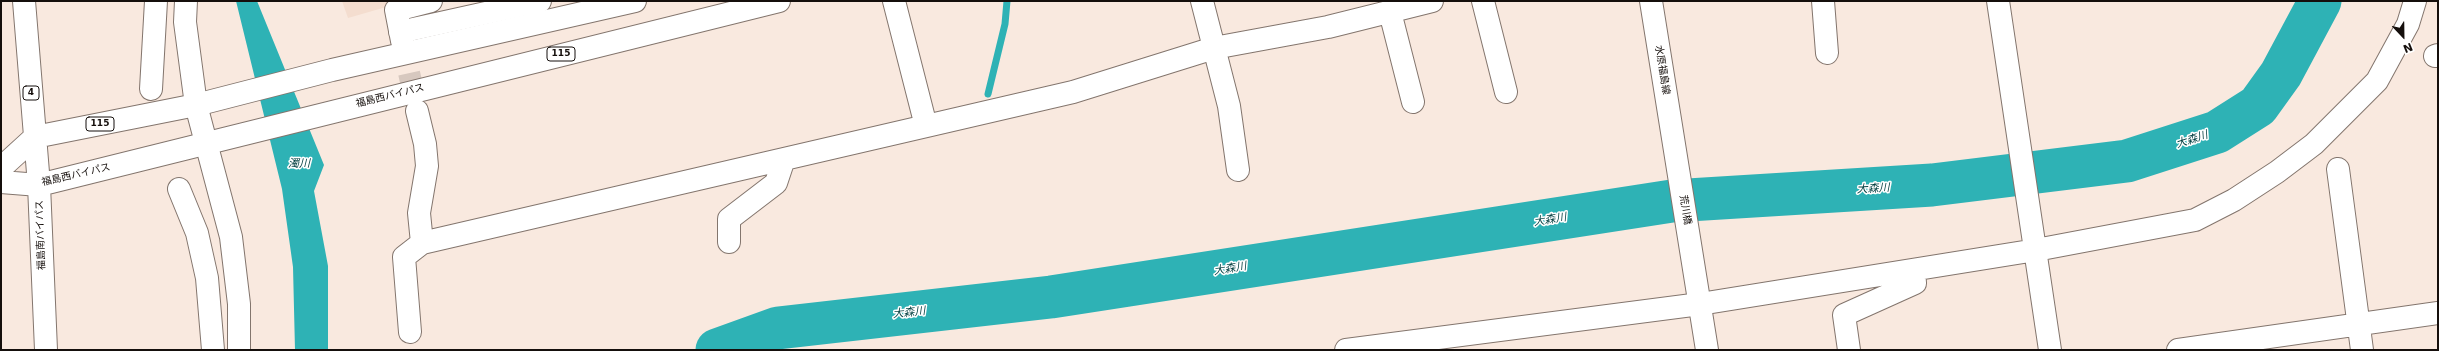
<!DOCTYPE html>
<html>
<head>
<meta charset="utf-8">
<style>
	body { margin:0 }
	#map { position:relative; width:2439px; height:351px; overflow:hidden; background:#f9e9df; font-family:"DejaVu Sans",sans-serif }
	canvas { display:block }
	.frame { position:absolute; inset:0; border:2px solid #150f0c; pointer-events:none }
	.north { position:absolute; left:2383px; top:16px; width:40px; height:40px; -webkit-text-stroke:3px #fff; paint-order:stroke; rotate:158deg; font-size:11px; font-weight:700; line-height:16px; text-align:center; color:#150f0c }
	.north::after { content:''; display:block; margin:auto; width:14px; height:18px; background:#150f0c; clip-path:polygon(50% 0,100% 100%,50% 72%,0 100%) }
</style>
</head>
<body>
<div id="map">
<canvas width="2439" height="351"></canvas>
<div class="frame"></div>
<div class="north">N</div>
</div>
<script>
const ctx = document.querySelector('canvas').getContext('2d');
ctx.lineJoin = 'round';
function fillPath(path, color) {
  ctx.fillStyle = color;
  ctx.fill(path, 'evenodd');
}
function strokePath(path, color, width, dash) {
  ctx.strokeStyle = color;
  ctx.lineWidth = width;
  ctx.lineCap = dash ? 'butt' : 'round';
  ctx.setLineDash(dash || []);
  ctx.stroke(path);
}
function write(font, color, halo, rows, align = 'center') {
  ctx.font = font + ' "DejaVu Sans","Noto Sans JP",sans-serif';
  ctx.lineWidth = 3;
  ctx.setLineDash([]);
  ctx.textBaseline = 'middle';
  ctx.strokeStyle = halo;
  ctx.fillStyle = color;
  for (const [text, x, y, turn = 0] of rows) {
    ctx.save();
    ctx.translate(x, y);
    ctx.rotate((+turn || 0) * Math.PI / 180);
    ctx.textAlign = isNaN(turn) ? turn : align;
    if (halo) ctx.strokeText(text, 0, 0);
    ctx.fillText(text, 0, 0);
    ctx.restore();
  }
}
fillPath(new Path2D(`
	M342 1H407L348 18Z`), '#f4ddcf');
fillPath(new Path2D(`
	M236 1H257L324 165 314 191 328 266V350H295L293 267 282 189Z`), '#2eb2b5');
strokePath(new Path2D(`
	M988 94 1005 24 1007 1`), '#2eb2b5', 7);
strokePath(new Path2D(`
	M717 350 778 328 1051 297 1672 201 1932 185 2127 161 2217 132 2258 106 2281 74 2320 1`), '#2eb2b5', 43);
strokePath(new Path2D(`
	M402 41 417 109`), '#d7c8bf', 22, [22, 11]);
const minor = new Path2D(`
	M186 1 185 22 196 105 231 237 239 304V350
	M894 1 926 126
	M1202 1 1229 106 1238 170
	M1483 1 1506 92
	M1823 1 1827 53
	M1998 1 2050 350
	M1390 12 1413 102
	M400 32 540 1
	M402 41 396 10 431 1
	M2435 56 2438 55
	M151 89 156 1
	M417 111 425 144 427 166 419 213 422 243 1073 92 1214 48 1328 27 1432 1
	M2338 169 2362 350
	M179 189 197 233 207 278 213 350
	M729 242V219L776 183 784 159
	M410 332 404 257 422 243
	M1346 350 1700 304 2036 250 2195 220 2234 200 2277 172 2314 144 2377 81 2408 24 2415 1
	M1849 350 1844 315 1915 283 1914 270
	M2178 350 2438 313`);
const major = new Path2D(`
	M1651 1 1707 350`);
const highway = new Path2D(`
	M24 1 39 185 46 350
	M1 168 35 137 196 105 332 70 635 1
	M1 182 39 185 779 1`);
strokePath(minor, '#83756d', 24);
strokePath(major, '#83756d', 24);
strokePath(highway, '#83756d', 24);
strokePath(minor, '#fff', 22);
strokePath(major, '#fff', 22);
strokePath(highway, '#fff', 22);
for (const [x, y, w] of [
	[561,54,28],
	[31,93,16],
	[100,124,28]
]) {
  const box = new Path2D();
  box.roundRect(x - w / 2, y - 7, w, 14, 3);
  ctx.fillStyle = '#fff';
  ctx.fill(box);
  strokePath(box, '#150f0c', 1);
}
write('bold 9px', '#150f0c', null, [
	["115",561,54],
	["4",31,93],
	["115",100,124]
]);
write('10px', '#150f0c', '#fff', [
	["水原福島線",1662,70,81],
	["福島西バイパス",390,96,-14],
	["福島西バイパス",76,175,-13],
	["荒川橋",1685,210,81],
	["福島南バイパス",41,235,-92]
]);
write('italic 11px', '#033f40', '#fff', [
	["大森川",2192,140,-18],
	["濁川",299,164],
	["大森川",1873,189,-3],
	["大森川",1550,220,-9],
	["大森川",1230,269,-9],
	["大森川",909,313,-6]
]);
</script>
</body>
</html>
